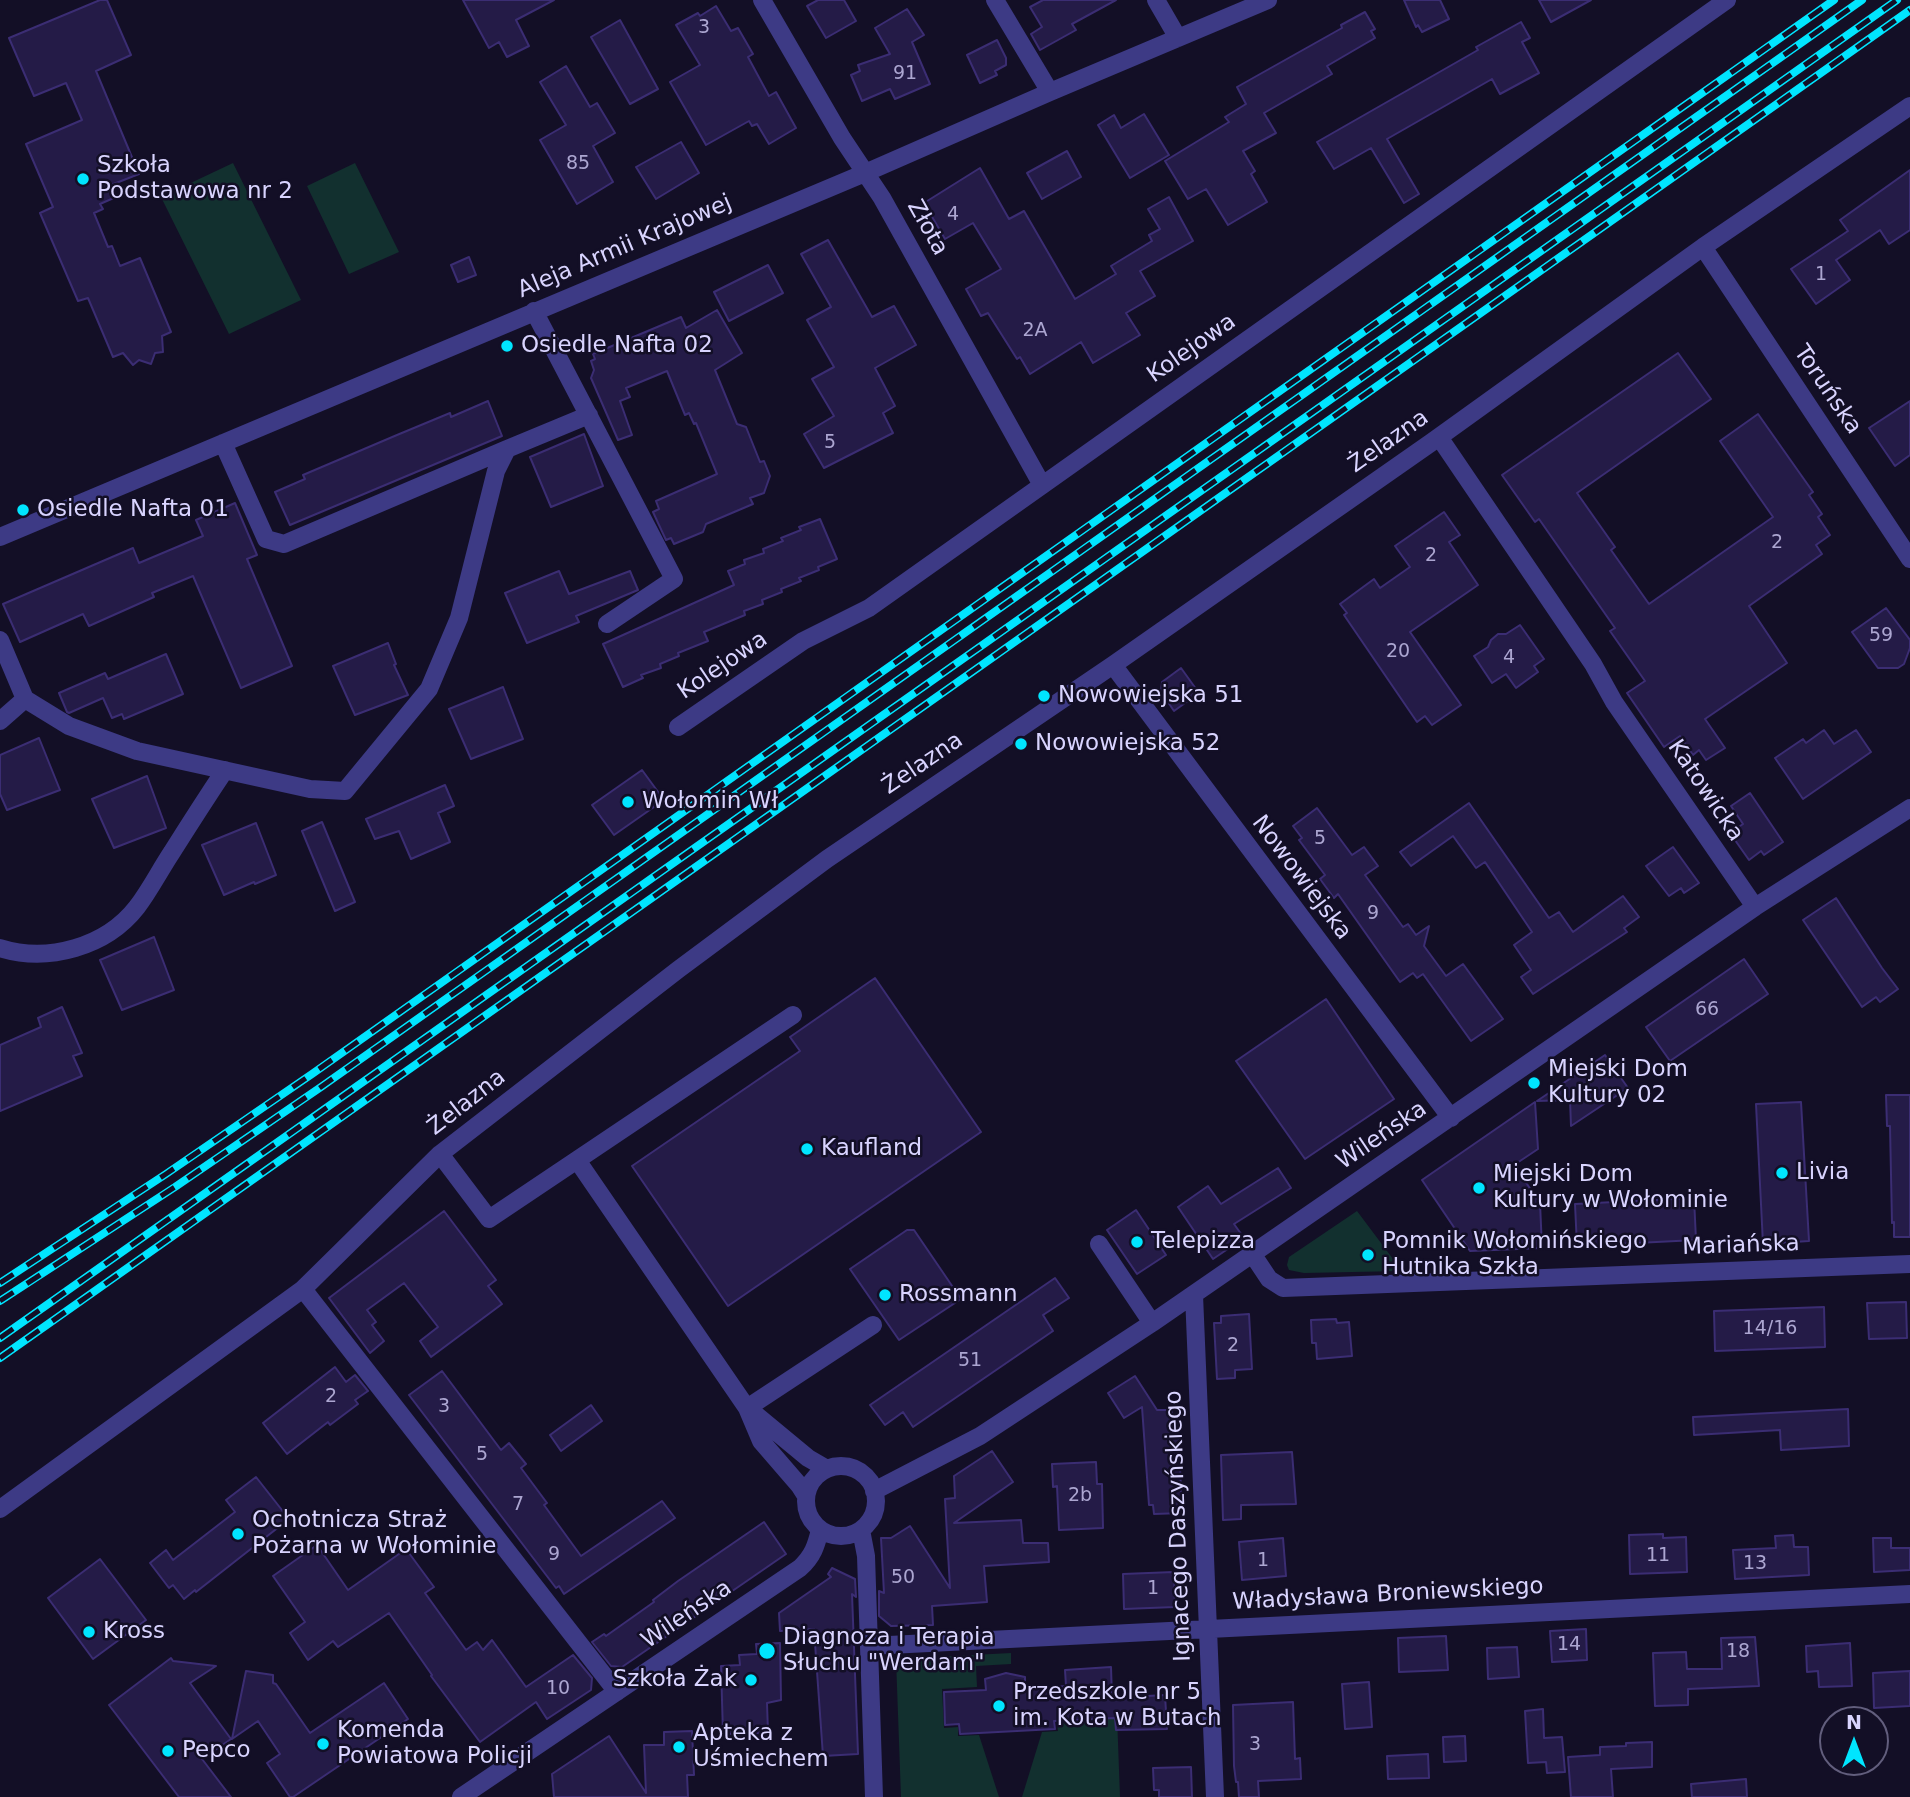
<!DOCTYPE html>
<html>
<head>
<meta charset="utf-8">
<style>
	body { margin:0 }
	#map { position:relative; width:1910px; height:1797px; overflow:hidden; background:#130f26; font-family:"DejaVu Sans",sans-serif }
	canvas { display:block }
	.north { position:absolute; left:1819px; top:1706px; width:70px; height:70px; box-sizing:border-box; background:#130f26; border:2px solid #625e7d; border-radius:50%; rotate:0deg; font-size:19px; font-weight:700; line-height:28px; text-align:center; color:#d9d4ff }
	.north::after { content:''; display:block; margin:auto; width:24px; height:32px; background:#00e5ff; clip-path:polygon(50% 0,100% 100%,50% 72%,0 100%) }
</style>
</head>
<body>
<div id="map">
<canvas width="1910" height="1797"></canvas>
<div class="north">N</div>
</div>
<script>
const ctx = document.querySelector('canvas').getContext('2d');
ctx.lineJoin = 'round';
function fillPath(path, color) {
  ctx.fillStyle = color;
  ctx.fill(path, 'evenodd');
}
function strokePath(path, color, width, dash) {
  ctx.strokeStyle = color;
  ctx.lineWidth = width;
  ctx.lineCap = dash ? 'butt' : 'round';
  ctx.setLineDash(dash || []);
  ctx.stroke(path);
}
function write(font, color, halo, rows, align = 'center') {
  ctx.font = font + ' "DejaVu Sans",sans-serif';
  ctx.lineWidth = 5;
  ctx.setLineDash([]);
  ctx.textBaseline = 'middle';
  ctx.strokeStyle = halo;
  ctx.fillStyle = color;
  for (const [text, x, y, turn = 0] of rows) {
    ctx.save();
    ctx.translate(x, y);
    ctx.rotate((+turn || 0) * Math.PI / 180);
    ctx.textAlign = isNaN(turn) ? turn : align;
    if (halo) ctx.strokeText(text, 0, 0);
    ctx.fillText(text, 0, 0);
    ctx.restore();
  }
}
fillPath(new Path2D(`
	M233 163 301 300 229 334 161 197Z
	M355 163 399 252 349 274 307 186Z
	M1357 1211 1402 1271 1304 1273 1289 1270 1287 1265 1289 1257Z
	M1011 1653V1664L976 1666 977 1687 942 1689 944 1728 958 1727V1736L979 1735 999 1797H901L896 1659Z
	M1101 1715H1117L1120 1797H1022L1042 1732 1058 1731 1057 1723 1100 1720Z`), '#12302f');
const building = new Path2D(`
	M100 0H107L131 55 96 71 139 174 111 185 116 197 100 204 103 209 94 213 108 247 112 246 120 266 140 258 171 332 162 336 163 352 155 353 151 364 139 360 133 365 123 353 113 357 88 298 78 301 40 213 53 207 26 144 82 120 66 83 34 96 9 38Z
	M463 0H554L516 20 529 46 507 57 499 42 489 48Z
	M818 0H844L856 21 826 38 807 6Z
	M1043 0H1116L1072 24 1076 30 1040 50 1031 34 1042 27 1030 7Z
	M1404 0H1440L1449 19 1422 32 1418 25 1416 27Z
	M1539 0H1591L1551 22Z
	M716 6 731 31 738 28 753 54 748 57 769 96 776 92 796 128 769 144 757 124 752 126 749 121 706 145 670 82 700 65 676 25 698 13 700 16Z
	M907 9 924 35 912 42 930 84 895 99 890 89 862 101 851 75 860 71 858 65 890 54 875 28Z
	M1365 12 1375 29 1371 31 1375 38 1327 66 1332 74 1264 113 1276 133 1243 151 1255 171 1251 174 1267 202 1228 225 1206 189 1188 199 1165 161 1229 122 1225 117 1246 104 1237 87 1342 28 1341 25Z
	M620 20 658 89 630 104 591 37Z
	M1521 22 1530 38 1522 42 1539 73 1500 94 1492 79 1387 139 1419 194 1404 203 1371 148 1334 169 1317 142 1478 50 1476 47Z
	M997 40 1006 58V65L995 71 997 75 980 83 967 55Z
	M566 66 590 107 597 103 615 133 593 146 613 182 577 204 540 140 566 125 540 82Z
	M1144 114 1169 155 1130 178 1098 125 1114 115 1121 128Z
	M681 142 699 173 656 199 636 167Z
	M1067 151 1081 177 1042 199 1027 173Z
	M980 168 1009 219 1024 211 1075 299 1116 274 1111 266 1152 241 1149 235 1160 229 1148 209 1169 197 1193 241 1140 271 1155 296 1126 313 1140 335 1093 363 1081 342 1030 374 1020 357 1017 359 988 313 981 316 966 289 1001 269 973 223 945 239 924 203Z
	M1910 170V230L1889 244 1880 230 1836 260 1850 280 1816 304 1791 269 1848 231 1840 220Z
	M828 240 872 317 894 306 916 345 875 368 895 406 883 413 893 433 824 468 804 434 834 416 812 379 834 367 807 320 831 307 801 254Z
	M469 257 476 275 458 282 451 265Z
	M768 265 783 293 729 321 714 292Z
	M717 310 742 353 715 370 737 424 746 427 760 462 764 461 770 476 764 493 750 498 753 504 706 524 703 532 674 544 671 538 666 540 659 525 653 512 659 509 656 501 717 474 696 423 694 424 689 413 685 415 667 371 626 388 630 397 620 401 632 435 618 440 591 378 594 370 591 361 595 359 593 354 681 317 686 328Z
	M1678 353 1711 399 1577 493 1615 547 1611 550 1649 604 1773 517 1720 441 1758 414 1813 492 1809 495 1822 514 1818 517 1830 535 1816 545 1822 554 1749 606 1787 663 1705 719 1725 748 1706 760 1699 750 1693 755 1680 736 1664 747 1627 693 1645 681 1610 631 1615 628 1539 519 1535 522 1502 475Z
	M488 401 502 436 290 525 275 492 305 479 303 475 397 435 450 413 451 417Z
	M1910 401V455L1895 466 1869 428Z
	M584 434 603 486 551 507 530 457Z
	M235 503 257 555 247 559 292 666 241 688 193 576 152 593 154 597 89 626 83 614 20 642 3 604 133 548 139 563 203 536 196 520Z
	M1444 512 1460 535 1449 542 1478 585 1410 632 1461 705 1432 725 1425 716 1417 722 1344 615 1347 613 1340 604 1374 579 1380 588 1410 567 1395 546Z
	M820 519 837 559 818 567 819 570 799 578 801 581 781 589 782 592 762 600 763 604 744 611 745 615 704 632 708 641 678 653 679 656 660 664 661 668 641 675 643 678 623 687 603 644 734 585 728 571 745 564 744 560 764 553 763 549 783 541 781 538 801 530 799 527Z
	M559 571 569 594 630 571 638 590 576 616 579 622 527 643 505 593Z
	M1886 608 1910 640V648L1904 664 1898 668H1878L1852 632Z
	M1520 625 1544 659 1534 666 1538 672 1516 688 1506 674 1492 683 1474 656 1488 647 1491 640 1498 634H1506Z
	M388 643 396 664 394 665 408 695 355 715 333 666Z
	M166 654 183 694 124 719 122 714 112 718 103 698 69 713 67 712 59 693 105 673 108 679Z
	M1181 668 1199 693 1174 711 1161 692 1162 682Z
	M503 687 523 739 471 759 449 709Z
	M1824 730 1834 744 1856 730 1871 752 1803 799 1775 758 1803 739 1806 743Z
	M39 738 60 790 7 810 0 794V755Z
	M642 770 664 800 614 835 592 805Z
	M147 776 166 828 114 848 92 799Z
	M445 785 454 806 438 813 450 842 411 859 399 831 375 839 366 819Z
	M1750 793 1783 842 1764 855 1761 851 1749 860 1730 833 1743 824 1731 806Z
	M1469 803 1549 918 1559 912 1573 932 1623 896 1639 917 1624 928 1627 932 1533 994 1521 977 1531 970 1514 945 1532 932 1485 862 1476 868 1453 836 1411 866 1400 852Z
	M1317 808 1352 855 1364 847 1378 866 1365 875 1403 927 1408 924 1416 935 1429 926 1424 946 1446 976 1463 964 1503 1019 1471 1041 1423 974 1417 978 1413 973 1400 982 1338 894 1334 898 1320 879 1325 875 1299 840 1302 838 1293 826Z
	M322 822 355 902 335 911 302 831Z
	M256 823 276 875 255 884 254 882 224 895 202 845Z
	M1673 847 1699 883 1684 893 1681 888 1669 896 1646 866Z
	M1836 898 1882 968 1898 989 1880 1002 1876 997 1862 1007 1803 920Z
	M154 937 174 990 122 1010 100 960Z
	M1744 959 1768 994 1670 1061 1646 1027Z
	M875 978 981 1132 728 1306 632 1166 800 1051 790 1037Z
	M1326 999 1394 1099 1305 1159 1236 1061Z
	M62 1007 82 1053 73 1056 82 1076 0 1111V1045L41 1027 38 1018Z
	M1605 1055 1628 1088 1571 1126 1570 1100 1537 1101Z
	M1886 1095H1910V1237H1894V1222L1892 1223 1890 1126H1887Z
	M1535 1102 1538 1149 1514 1165 1540 1203 1542 1248 1470 1251 1422 1180Z
	M1801 1102 1809 1241 1763 1244 1756 1104Z
	M1278 1168 1291 1188 1234 1224 1244 1238 1213 1259 1178 1207 1208 1186 1221 1204Z
	M1694 1198 1696 1240 1577 1246 1575 1204Z
	M1136 1210 1166 1255 1137 1274 1107 1230Z
	M444 1211 496 1280 488 1286 502 1304 431 1357 420 1341 438 1327 404 1283 367 1310 376 1322 372 1325 384 1341 370 1353 329 1298Z
	M907 1230H914L961 1299 899 1340 850 1269Z
	M1055 1278 1069 1298 1043 1315 1053 1331 913 1427 903 1412 885 1425 870 1405Z
	M1906 1302 1907 1338 1869 1339 1867 1303Z
	M1824 1307 1825 1347 1715 1351 1714 1311Z
	M1249 1314 1252 1369 1235 1370V1378L1217 1379 1214 1323H1221V1316Z
	M1336 1319 1337 1323 1349 1322 1352 1356 1317 1359 1316 1343H1312L1311 1320Z
	M335 1367 346 1382 355 1375 368 1391 355 1400 358 1404 330 1425 328 1422 287 1454 263 1423Z
	M442 1371 501 1450 509 1443 526 1464 521 1468 547 1503 544 1505 581 1556 662 1501 675 1518 564 1594 559 1586 556 1588 409 1395Z
	M1135 1376 1157 1410H1172V1421H1178L1182 1513 1154 1514 1153 1505H1149L1142 1407 1124 1418 1108 1393Z
	M591 1405 602 1421 561 1451 550 1435Z
	M1848 1409 1849 1446 1781 1450 1780 1430 1694 1435 1693 1417Z
	M992 1451 1013 1482 954 1523 1021 1520 1023 1543H1048L1049 1562 984 1566 987 1602 932 1606 933 1625 891 1626 879 1616V1591L884 1593 881 1538H891L910 1526 950 1588 945 1499 955 1498 954 1476Z
	M1292 1452 1296 1504 1241 1505V1519L1223 1520 1221 1455Z
	M1096 1462 1097 1484H1102L1103 1528 1059 1530 1057 1486 1053 1487 1052 1464Z
	M256 1477 289 1519 196 1592 195 1590 184 1599 173 1585 169 1588 150 1563 166 1550 173 1560 235 1512 226 1500Z
	M764 1522 786 1554 622 1667 611 1666 592 1642 604 1634 606 1636 654 1602 653 1600 678 1581Z
	M1663 1534V1538L1686 1537 1687 1572 1630 1574 1629 1535Z
	M1793 1535 1794 1547H1808L1809 1575 1735 1579 1733 1550 1776 1548 1775 1536Z
	M1283 1538 1286 1576 1242 1580 1239 1542Z
	M1873 1538H1891V1548H1910V1570L1874 1572Z
	M317 1545 348 1590 406 1549 434 1587 425 1593 466 1650 477 1642 483 1650 492 1640 526 1687 573 1655 592 1678 591 1690 547 1719 536 1702 480 1742 431 1676 432 1675 389 1613 338 1647 333 1641 308 1660 290 1633 305 1622 273 1576Z
	M100 1559 146 1620 93 1659 48 1598Z
	M832 1568 855 1579 856 1597 852 1594 858 1754 823 1756 814 1629 780 1631 779 1613 831 1577 828 1574Z
	M1174 1572 1175 1607 1124 1609 1123 1574Z
	M1586 1629 1587 1660 1552 1662 1550 1631Z
	M1446 1636 1448 1670 1399 1672 1398 1638Z
	M1755 1637 1759 1686 1688 1689V1705L1655 1706 1653 1653 1686 1652 1687 1669H1722L1721 1638Z
	M780 1643 781 1700 767 1703 768 1733 723 1734 721 1666 740 1665 739 1655 757 1654 756 1644Z
	M1850 1643 1852 1686 1819 1687 1818 1671 1807 1672 1806 1646Z
	M1517 1647 1519 1677 1488 1679 1487 1648Z
	M171 1658 173 1661 216 1666 190 1683 231 1739 202 1759 231 1797H179L109 1705Z
	M1111 1667 1112 1698 1165 1695 1167 1729 1116 1730 1115 1718 1054 1721 1055 1729 960 1734 959 1724 945 1725 944 1692 986 1690 985 1679 1006 1673 1025 1677V1689L1066 1686 1065 1670Z
	M246 1671 273 1675V1683L276 1684 310 1733 384 1683 408 1719 293 1797H290L267 1763 280 1754 258 1721 232 1739Z
	M1910 1671V1706L1874 1708 1873 1673Z
	M1369 1682 1372 1727 1345 1729 1342 1684Z
	M1293 1702 1295 1759 1300 1758 1301 1779 1258 1781 1259 1797H1239L1238 1782H1236L1234 1766 1233 1705Z
	M1543 1709 1544 1738 1562 1737 1565 1772 1547 1773 1546 1762 1528 1763 1525 1711Z
	M692 1731 694 1775H687L688 1797H554L552 1774 609 1736 646 1793 644 1745H664V1732Z
	M1465 1736 1466 1761 1444 1762 1443 1737Z
	M1652 1742V1767L1611 1769 1613 1797H1571L1568 1757 1600 1755V1747L1626 1746V1743Z
	M1428 1754 1429 1778 1388 1779 1387 1756Z
	M1191 1767 1192 1797H1159V1790H1154L1153 1768Z
	M1746 1779 1747 1797H1692L1691 1784Z`);
fillPath(building, '#241b47');
strokePath(building, '#3b2d73', 2);
strokePath(new Path2D(`
	M762 0 842 138 882 198 1042 485
	M995 0 1050 92
	M1156 0 1178 38
	M1703 247 1910 559
	M534 311 674 579 607 624
	M1439 437 1593 664 1614 702 1755 907
	M223 443 266 539 284 544 507 449
	M0 537 865 173 1050 92 1268 0
	M0 640 25 699 69 726 137 751 310 789 345 791 429 689 459 618 496 471 507 449 589 415
	M1113 665 1451 1118
	M0 721 25 699
	M678 727 803 641 869 608 1727 0
	M0 948C48 963 106 947 137 907 150 890 160 870 172 852 189 825 207 797 225 770
	M440 1154 489 1219 577 1160 747 1408 761 1441 799 1485 806 1496
	M577 1160 793 1015
	M1099 1244 1152 1323
	M1253 1255 1269 1279 1283 1288 1910 1264
	M303 1289 617 1692
	M1194 1295 1215 1797
	M747 1408 873 1325
	M750 1410 808 1458 827 1469
	M806 1501a35 35 0 1 1 70 0a35 35 0 1 1-70 0Z
	M874 1491 980 1436 1152 1323 1755 907 1910 808
	M0 1509 303 1289 440 1154 679 969 827 859 1113 665 1432 442 1703 247 1910 106
	M861 1530 866 1556 874 1797
	M869 1646 1910 1594
	M461 1797 800 1568C813 1556 816 1546 820 1530`), '#3d3a85', 18);
const rail = new Path2D(`
	M0 1283 166 1174 312 1074 1834 0
	M0 1301 175 1187 321 1087 1862 0
	M0 1338 1897 0
	M0 1358 1910 10`);
strokePath(rail, '#00e5ff', 8);
strokePath(rail, '#130f26', 5, [16]);
for (const [x, y, r, color] of [
	[83,179,7,"#00e5ff"],
	[507,346,7,"#00e5ff"],
	[23,510,7,"#00e5ff"],
	[1044,696,7,"#00e5ff"],
	[1021,744,7,"#00e5ff"],
	[628,802,7,"#00e5ff"],
	[1534,1083,7,"#00e5ff"],
	[807,1149,7,"#00e5ff"],
	[1782,1173,7,"#00e5ff"],
	[1479,1188,7,"#00e5ff"],
	[1137,1242,7,"#00e5ff"],
	[1368,1255,7,"#00e5ff"],
	[885,1295,7,"#00e5ff"],
	[238,1534,7,"#00e5ff"],
	[89,1632,7,"#00e5ff"],
	[767,1651,9,"#00e5ff"],
	[751,1680,7,"#00e5ff"],
	[999,1706,7,"#00e5ff"],
	[323,1744,7,"#00e5ff"],
	[679,1747,7,"#00e5ff"],
	[168,1751,7,"#00e5ff"]
]) {
  const dot = new Path2D();
  dot.arc(x, y, r, 0, 2 * Math.PI);
  ctx.fillStyle = color;
  ctx.fill(dot);
  strokePath(dot, '#130f26', 2.5);
}
write('19px', '#aca6d1', null, [
	["3",704,28],
	["91",905,74],
	["85",578,164],
	["4",953,215],
	["1",1821,275],
	["2A",1035,331],
	["5",830,443],
	["2",1777,543],
	["2",1431,556],
	["59",1881,636],
	["20",1398,652],
	["4",1509,658],
	["5",1320,839],
	["9",1373,914],
	["66",1707,1010],
	["14/16",1770,1329],
	["2",1233,1346],
	["51",970,1361],
	["2",331,1397],
	["3",444,1407],
	["5",482,1455],
	["2b",1080,1496],
	["7",518,1505],
	["9",554,1555],
	["11",1658,1556],
	["1",1263,1561],
	["13",1755,1564],
	["50",903,1578],
	["1",1153,1589],
	["14",1569,1645],
	["18",1738,1652],
	["10",558,1689],
	["3",1255,1745]
]);
write('23px', '#d9d4ff', '#130f26', [
	["Szkoła",97,166],
	["Podstawowa nr 2",97,192],
	["Osiedle Nafta 02",521,346],
	["Osiedle Nafta 01",37,510],
	["Nowowiejska 51",1058,696],
	["Nowowiejska 52",1035,744],
	["Wołomin Wł",642,802],
	["Miejski Dom",1548,1070],
	["Kultury 02",1548,1096],
	["Kaufland",821,1149],
	["Livia",1796,1173],
	["Miejski Dom",1493,1175],
	["Kultury w Wołominie",1493,1201],
	["Telepizza",1151,1242],
	["Pomnik Wołomińskiego",1382,1242],
	["Hutnika Szkła",1382,1268],
	["Rossmann",899,1295],
	["Ochotnicza Straż",252,1521],
	["Pożarna w Wołominie",252,1547],
	["Kross",103,1632],
	["Diagnoza i Terapia",783,1638],
	["Słuchu \"Werdam\"",783,1664],
	["Szkoła Żak",737,1680,"right"],
	["Przedszkole nr 5",1013,1693],
	["im. Kota w Butach",1013,1719],
	["Komenda",337,1731],
	["Powiatowa Policji",337,1757],
	["Apteka z",693,1734],
	["Uśmiechem",693,1760],
	["Pepco",182,1751]
], 'left');
write('23px', '#d9d4ff', '#130f26', [
	["Złota",927,228,61],
	["Aleja Armii Krajowej",625,247,-23],
	["Kolejowa",1192,349,-35],
	["Toruńska",1827,390,56],
	["Żelazna",1389,442,-35],
	["Kolejowa",723,666,-34],
	["Żelazna",923,764,-34],
	["Katowicka",1705,791,56],
	["Nowowiejska",1301,878,53],
	["Żelazna",467,1103,-38],
	["Wileńska",1382,1136,-34],
	["Mariańska",1741,1246,-2],
	["Ignacego Daszyńskiego",1179,1526,-92],
	["Władysława Broniewskiego",1388,1595,-3],
	["Wileńska",687,1615,-34]
]);
</script>
</body>
</html>
